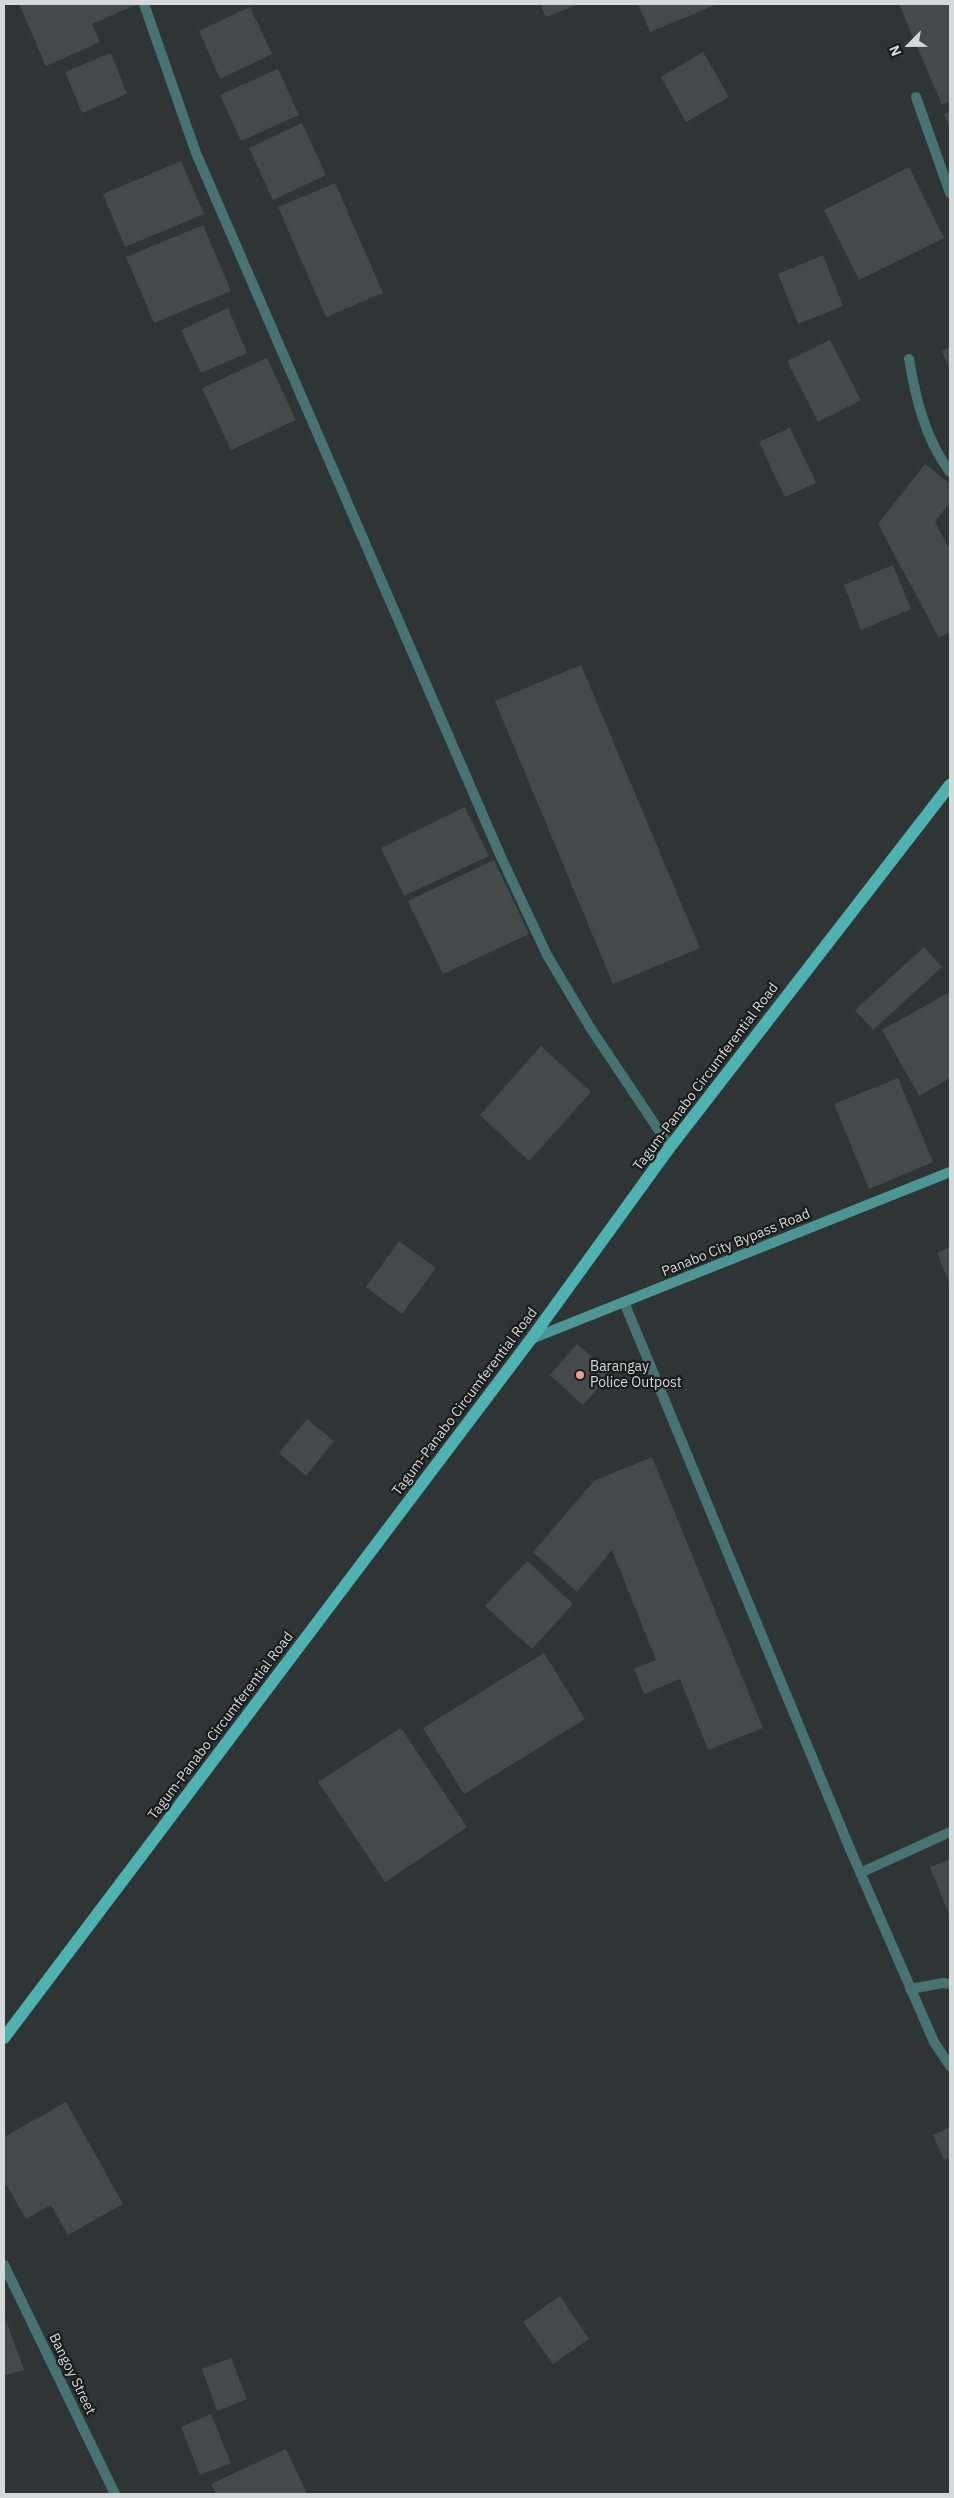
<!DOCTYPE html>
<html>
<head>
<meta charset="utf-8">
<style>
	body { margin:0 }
	#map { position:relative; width:954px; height:2498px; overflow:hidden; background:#2f3534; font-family:"IBM Plex Sans",sans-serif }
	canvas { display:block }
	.frame { position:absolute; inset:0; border:5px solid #d5d9d9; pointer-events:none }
	.north { position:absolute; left:884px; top:20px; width:50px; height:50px; -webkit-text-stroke:4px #191c1b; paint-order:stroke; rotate:247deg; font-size:14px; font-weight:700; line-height:20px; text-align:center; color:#d5d9d9 }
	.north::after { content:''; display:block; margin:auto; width:18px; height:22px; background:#d5d9d9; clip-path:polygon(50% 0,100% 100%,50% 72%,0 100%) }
</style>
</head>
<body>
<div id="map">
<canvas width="954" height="2498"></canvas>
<div class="frame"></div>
<div class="north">N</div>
</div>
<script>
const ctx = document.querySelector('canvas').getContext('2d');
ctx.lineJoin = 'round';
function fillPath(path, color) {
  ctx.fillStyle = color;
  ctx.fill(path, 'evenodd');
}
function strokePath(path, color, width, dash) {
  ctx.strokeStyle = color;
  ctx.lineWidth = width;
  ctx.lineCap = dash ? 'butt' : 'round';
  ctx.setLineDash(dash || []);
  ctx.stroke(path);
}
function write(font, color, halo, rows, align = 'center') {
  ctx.font = font + ' "IBM Plex Sans",sans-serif';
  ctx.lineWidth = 4.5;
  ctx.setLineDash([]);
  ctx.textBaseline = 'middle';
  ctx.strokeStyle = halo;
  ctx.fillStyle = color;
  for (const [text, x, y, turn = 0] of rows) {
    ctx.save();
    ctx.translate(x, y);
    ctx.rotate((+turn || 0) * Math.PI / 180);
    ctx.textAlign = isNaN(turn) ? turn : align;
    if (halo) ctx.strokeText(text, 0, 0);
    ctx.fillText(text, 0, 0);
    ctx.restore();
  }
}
fillPath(new Path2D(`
	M19 4H138L92 24 100 42 46 66Z
	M540 4H579L546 17Z
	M638 4H717L650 32Z
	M899 4H950V101L942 105Z
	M250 7 272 54 220 79 199 31Z
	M703 52 729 97 686 122 661 77Z
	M111 53 127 94 82 113 65 72Z
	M278 69 299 115 241 141 220 95Z
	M950 111V129L944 114Z
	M302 123 326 175 273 200 249 148Z
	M181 161 204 214 125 247 103 194Z
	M909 167 944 238 859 280 824 210Z
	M335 183 383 293 326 317 278 207Z
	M203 225 231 291 154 323 126 257Z
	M823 255 843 306 798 324 778 274Z
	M228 308 247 353 201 373 181 330Z
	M830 340 861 400 818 422 787 361Z
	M950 347V370L942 351Z
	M267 358 296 420 231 450 202 388Z
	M790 428 816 483 785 497 759 442Z
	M925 464 950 484V502L935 522 950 550V632L939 638 878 524Z
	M893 565 911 609 861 630 844 585Z
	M581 665 700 948 613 984 495 701Z
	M465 807 489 856 404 896 381 848Z
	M494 860 529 934 443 974 408 901Z
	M924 947 942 967 873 1030 855 1010Z
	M950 992V1078L919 1096 882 1030Z
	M541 1046 591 1092 529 1161 480 1115Z
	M898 1078 933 1162 869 1189 834 1104Z
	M399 1241 436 1268 402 1314 366 1287Z
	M950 1247V1285L937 1253Z
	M577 1344 611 1374 583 1405 550 1375Z
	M307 1419 334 1441 306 1476 279 1453Z
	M652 1457 763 1728 708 1750 680 1679 644 1694 634 1669 656 1660 612 1550 577 1592 533 1552 594 1481Z
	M527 1561 573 1604 532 1649 485 1606Z
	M544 1653 585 1719 464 1794 423 1728Z
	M401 1728 467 1827 385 1882 318 1782Z
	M950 1859V1917L930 1867Z
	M66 2102 123 2204 68 2235 51 2205 26 2219 4 2181V2137Z
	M950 2127V2157L944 2160 933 2135Z
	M560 2296 589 2339 553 2364 523 2322Z
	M4 2315 24 2370 7 2375 4 2373Z
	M231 2358 247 2399 217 2411 202 2369Z
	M211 2414 231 2463 200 2475 181 2427Z
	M286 2449 307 2494H216L211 2484Z`), '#444a4a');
strokePath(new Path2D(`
	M850 1849 934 2042 950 2066
	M860 1873 950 1832
	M910 1989 943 1983 950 1984`), '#477372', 10);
strokePath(new Path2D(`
	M144 4 196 153 501 857 547 955 591 1029 670 1147
	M916 97 950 193
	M909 359C916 400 925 438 950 472
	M624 1302 850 1849
	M4 2265 115 2494`), '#477372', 10);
strokePath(new Path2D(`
	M531 1339 950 1172`), '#4c9795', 10);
strokePath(new Path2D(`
	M4 2038 531 1339 670 1147 950 785`), '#4eb2b0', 12);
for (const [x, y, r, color] of [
	[580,1375,5,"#f59c92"]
]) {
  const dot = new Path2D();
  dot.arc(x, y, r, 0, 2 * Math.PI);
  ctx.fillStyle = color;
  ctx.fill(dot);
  strokePath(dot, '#191c1b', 2);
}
write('14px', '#d5d9d9', '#191c1b', [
	["Tagum-Panabo Circumferential Road",706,1077,-53],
	["Panabo City Bypass Road",736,1243,-22],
	["Tagum-Panabo Circumferential Road",465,1402,-53],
	["Tagum-Panabo Circumferential Road",221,1726,-53],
	["Bangoy Street",72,2374,64]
]);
write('14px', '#d5d9d9', '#191c1b', [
	["Barangay",590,1367],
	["Police Outpost",590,1383]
], 'left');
</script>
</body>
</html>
